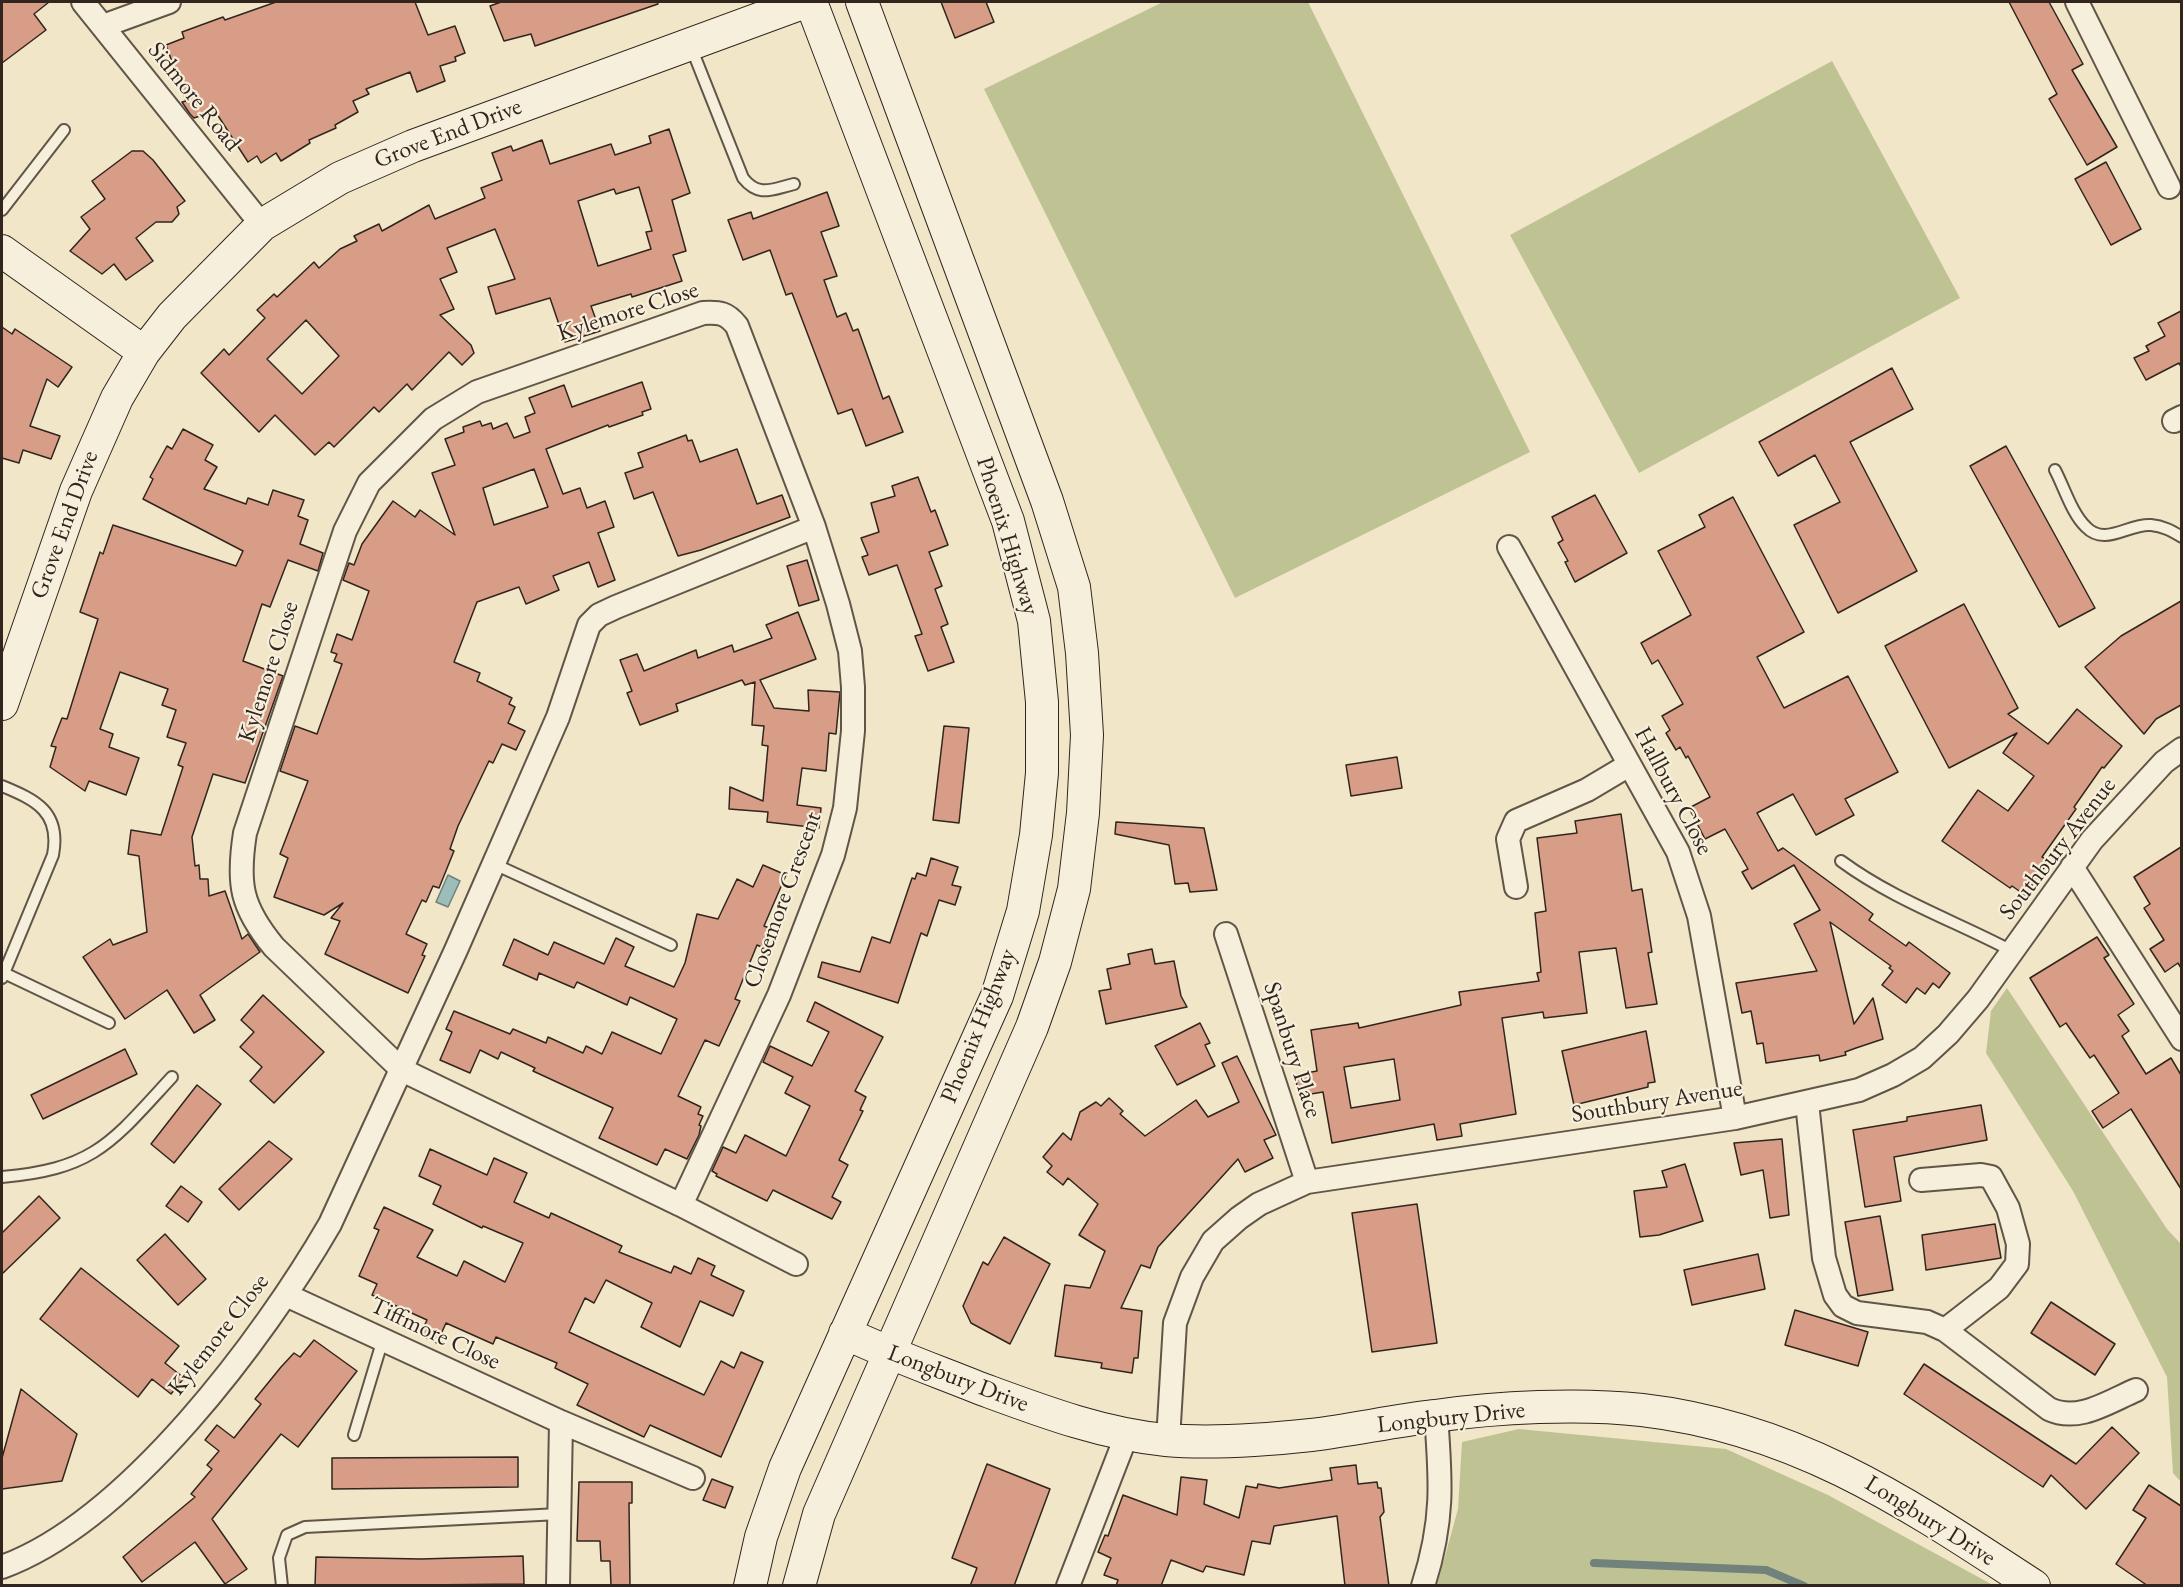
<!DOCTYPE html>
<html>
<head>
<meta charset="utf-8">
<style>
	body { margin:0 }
	#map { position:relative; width:2183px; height:1587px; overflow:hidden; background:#f1e6c8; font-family:"EB Garamond",serif }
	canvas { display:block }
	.frame { position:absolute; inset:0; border:3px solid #31251e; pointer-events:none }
</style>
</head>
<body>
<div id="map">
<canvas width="2183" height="1587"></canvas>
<div class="frame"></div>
</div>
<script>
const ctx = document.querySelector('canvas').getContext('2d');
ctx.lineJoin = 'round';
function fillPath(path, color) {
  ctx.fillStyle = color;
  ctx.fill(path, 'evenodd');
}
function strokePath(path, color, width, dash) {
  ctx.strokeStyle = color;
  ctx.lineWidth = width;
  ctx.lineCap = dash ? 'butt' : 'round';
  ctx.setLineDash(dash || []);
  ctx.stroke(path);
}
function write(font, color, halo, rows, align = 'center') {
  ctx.font = font + ' "EB Garamond",serif';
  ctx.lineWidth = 4.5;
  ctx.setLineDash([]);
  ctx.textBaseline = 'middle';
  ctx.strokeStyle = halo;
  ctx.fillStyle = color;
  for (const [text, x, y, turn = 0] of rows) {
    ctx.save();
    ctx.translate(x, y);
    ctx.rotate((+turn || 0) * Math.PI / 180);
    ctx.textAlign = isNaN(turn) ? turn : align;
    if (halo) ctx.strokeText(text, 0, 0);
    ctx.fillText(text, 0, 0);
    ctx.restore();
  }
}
fillPath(new Path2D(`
	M1163 2H1308L1530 452 1235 598 984 89Z
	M1832 61 1960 298 1639 473 1510 235Z
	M2007 988 2167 1229 2181 1244V1482L2173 1473 2167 1377 2073 1191 1986 1053 1991 1011Z
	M1519 1429 1726 1449 1828 1495 1993 1585H1437L1458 1509 1462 1442Z`), '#bfc393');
const water = new Path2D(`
	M448 875 460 881 448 907 436 902Z`);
fillPath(water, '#9bbeba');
strokePath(water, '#71817c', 1.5);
strokePath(new Path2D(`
	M1594 1563 1766 1570 1804 1586`), '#71817c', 8);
const building = new Path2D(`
	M2 2H49L34 14 46 30 2 63Z
	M276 2H415L428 35 455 26 465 53 455 57 456 61 440 66 445 81 417 92 410 72 366 89 369 94 353 101 358 112 335 125 336 128 309 140 310 143 281 161 276 153 261 163 257 156 248 162 215 111 194 118 190 114 182 102 186 101 166 45 184 38 182 32 223 17 225 20Z
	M501 2H657L658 4 535 46 531 34 504 41 490 6Z
	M941 2H986L994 22 955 38Z
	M2009 2H2049L2083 64 2072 70 2117 147 2087 165 2049 99 2057 94Z
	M669 129 690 193 672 200 686 251 673 255 682 281 632 297 631 294 591 306 600 331 565 342 550 298 496 314 488 287 515 279 495 229 447 248 457 272 440 279 454 309 440 315 471 345 474 353 462 365 449 352 412 390 407 384 379 412 374 407 334 447 329 442 315 455 275 415 259 432 201 373 224 349 229 355 265 318 257 310 274 294 277 297 314 262 319 268 340 249 357 241 354 236 379 224 382 231 429 205 435 219 485 198 481 188 502 180 492 153 511 146 513 151 542 140 550 164 611 144 615 155 651 143 649 136ZM639 187 652 231 646 232 651 249 598 266 578 201 614 189 616 194ZM306 320 339 356 302 394 267 359Z
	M132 151H143L153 160 185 201 177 207 179 214 172 222H156L136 238 153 261 126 280 114 264 102 274 70 251 90 229 81 217 105 199 92 181Z
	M2106 162 2141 229 2111 245 2075 179Z
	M827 192 839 226 821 232 837 276 824 280 837 317 846 313 853 331 858 329 883 399 889 396 903 432 866 446 852 409 838 414 792 293 786 295 770 250 743 260 728 220 751 212 753 219Z
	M2181 311V367L2179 363 2146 380 2134 358 2149 351 2146 346 2165 336 2158 323Z
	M2 327 12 334 15 329 72 367 58 387 47 379 30 426 60 436 51 459 23 450 19 463 2 458Z
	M1892 368 1913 409 1850 442 1917 571 1838 613 1794 525 1840 502 1815 455 1778 476 1759 442Z
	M642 382 651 409 642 412 643 415 609 427 608 425 546 449 563 494 580 488 587 508 605 501 614 527 598 533 615 580 598 587 589 562 553 576 559 590 526 604 519 587 477 602 454 662 480 673 477 681 512 698 509 704 515 707 508 723 525 731 516 750 502 744 493 763 489 761 458 826 450 849 454 851 439 888 433 886 426 902 422 900 406 934 427 944 422 955 425 956 408 993 325 954 340 921 331 918 343 903 324 915 274 897 288 858 280 854 308 781 280 771 295 726 317 734 342 664 334 661 337 654 331 652 337 634 352 640 369 591 343 580 349 563 354 565 362 544 393 501 415 517 420 510 455 535 432 473 455 465 445 439 464 432 463 427 480 421 482 426 491 423 493 429 507 423 514 438 530 432 525 417 535 413 529 398 564 385 572 407ZM534 469 548 507 494 525 483 488Z
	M183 429 213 445 205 460 217 467 204 489 246 504 248 498 268 505 273 490 304 500 298 516 308 520 300 544 323 553 318 571 288 560 270 607 262 604 243 661 283 676 245 783 213 774 192 837 195 866 199 865 200 879H208L209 896 225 891 242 939 248 934 260 952 200 995 215 1020 194 1033 167 990 125 1019 83 957 110 939 113 945 147 932 139 856 128 854 131 830 161 835 183 767 178 765 186 743 167 737 176 710 162 705 168 689 120 672 100 729 113 734 109 747 139 758 126 795 89 781 85 791 50 767 56 747 51 746 62 718 67 719 98 619 80 612 100 552 103 554 113 525 236 566 243 551 143 499 153 479 150 477 167 446 172 449Z
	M686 435 688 441 692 440 700 462 737 449 757 504 782 495 790 517 701 550 678 556 653 492 634 499 625 473 643 467 638 453Z
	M2006 446 2095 608 2059 627 1970 466Z
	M918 477 931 512 935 510 948 545 929 552 942 586 935 589 948 624 941 627 954 662 928 671 915 636 922 634 897 565 869 575 862 557 868 555 861 538 879 532 871 503 895 496 892 486Z
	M1595 495 1627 553 1575 582 1565 562 1568 561 1558 543 1563 540 1552 517Z
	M1733 497 1804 632 1757 657 1784 708 1848 676 1898 772 1845 799 1854 815 1816 835 1793 794 1757 813 1778 851 1783 848 1873 914 1869 920 1906 946 1909 942 1950 973 1939 988 1933 983 1925 994 1917 988 1906 1003 1882 985 1893 971 1889 968 1891 966 1830 922 1854 1024 1873 998 1883 1039 1856 1048 1845 1052 1846 1055 1820 1061 1819 1055 1766 1063 1763 1043 1757 1044 1751 1011 1742 1013 1736 983 1817 971 1794 924 1820 910 1794 865 1752 889 1742 872 1748 869 1725 829 1705 839 1689 808 1710 797 1688 756 1686 758 1680 747 1676 750 1666 733 1670 730 1662 716 1683 704 1658 660 1652 664 1641 643 1691 615 1658 551 1705 527 1699 515Z
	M807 560 819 600 799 606 787 566Z
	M2181 601V705L2156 719 2144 734 2085 667 2121 636Z
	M1964 604 2018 708 2008 714 2048 744 2077 709 2122 746 2104 768 2102 767 2074 807 2076 809 2042 857 2049 861 2025 895 2012 886 2010 888 1942 841 1978 790 2008 811 2034 776 2003 753 2017 733 1949 768 1885 646Z
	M798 612 816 659 760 680 774 708 809 711 808 690 840 692 836 734 829 733 826 771 802 768 797 805 821 808 819 828 767 822 768 812 729 809 730 787 763 801 768 746 762 745 764 726 752 725 755 682 745 685 742 680 676 704 678 711 640 725 627 693 632 691 620 660 637 654 644 671 696 650 698 658 732 645 734 652 772 638 766 625Z
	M944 726 969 728 959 823 933 820Z
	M1397 757 1402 788 1351 796 1346 765Z
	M1621 814 1632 891 1642 889 1652 952 1648 953 1657 1004 1626 1008 1616 948 1579 952 1587 1013 1544 1018 1543 1012 1502 1018 1516 1114 1460 1124 1462 1136 1437 1140 1434 1124 1332 1143 1323 1092 1299 1096 1295 1075 1317 1071 1311 1030 1358 1023 1359 1028 1461 1005 1459 992 1539 981 1537 973 1541 972 1535 913 1546 911 1537 838 1577 833 1575 821ZM1394 1059 1400 1100 1351 1108 1344 1067Z
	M1116 822 1204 828 1217 890 1190 892 1188 883 1175 884 1169 845 1115 834Z
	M2181 847V968L2178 963 2165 972 2150 949 2164 940 2144 908 2150 904 2134 877Z
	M931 858 958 867 952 885 961 887 955 905 939 900 927 936 921 933 898 1003 818 977 822 962 860 972 872 937 890 943 912 878 915 879 917 873 926 876Z
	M763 865 786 875 764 926 774 930 766 949 757 945 735 999 740 1001 719 1046 705 1040 678 1096 701 1107 698 1114 703 1116 699 1125 701 1126 699 1135 687 1159 665 1149 657 1165 599 1138 613 1108 533 1071 535 1068 501 1052 498 1059 480 1050 470 1073 440 1060 452 1032 446 1029 454 1011 510 1034 513 1029 546 1043 548 1037 583 1053 586 1046 602 1054 612 1032 661 1054 677 1019 630 997 627 1005 577 982 574 988 539 973 537 980 503 965 514 939 548 955 554 942 604 964 616 938 634 947 625 966 674 987 685 963 697 914 718 919 737 879 753 887Z
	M2097 937 2109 955 2104 958 2134 1004 2118 1015 2129 1031 2122 1036 2146 1074 2171 1058 2181 1075V1189L2131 1109 2103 1128 2092 1111 2119 1093 2094 1055 2090 1058 2066 1023 2060 1027 2030 978Z
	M1152 949 1155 964 1174 961 1181 996 1187 1007 1106 1024 1099 991 1111 989 1107 969 1130 964 1128 954Z
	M263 995 324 1052 274 1103 250 1081 262 1067 240 1047 254 1032 241 1020Z
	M815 1002 883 1037 855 1091 866 1097 860 1110 863 1111 839 1160 848 1165 832 1197 841 1202 832 1219 773 1190 767 1201 716 1176 717 1174 712 1171 723 1147 736 1153 745 1135 786 1156 810 1106 785 1093 793 1077 763 1062 770 1046 812 1066 829 1032 807 1021Z
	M1200 1023 1210 1043 1205 1045 1215 1066 1177 1085 1155 1046Z
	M1646 1031 1655 1082 1648 1083V1087L1574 1105 1562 1051Z
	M125 1049 137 1074 43 1119 31 1095Z
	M1237 1056 1276 1135 1264 1140 1273 1158 1245 1172 1238 1159 1158 1247 1150 1268 1141 1265 1121 1308 1142 1311 1138 1358H1134L1132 1373 1101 1368 1102 1363 1055 1356 1065 1285 1090 1288 1105 1251 1079 1235 1098 1204 1068 1178 1063 1185 1047 1172 1052 1166 1043 1157 1063 1133 1071 1140 1080 1112 1096 1102 1101 1106 1109 1098 1123 1111 1120 1114 1145 1136 1196 1100 1208 1117 1239 1102 1222 1063Z
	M197 1085 221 1104 174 1163 151 1144Z
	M1981 1105 1987 1140 1894 1157 1901 1201 1865 1207 1853 1130 1907 1121V1117Z
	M1782 1139 1789 1215 1770 1218 1763 1170 1741 1175 1734 1143Z
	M269 1141 292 1159 239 1210 219 1189Z
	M430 1149 487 1175 494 1158 527 1173 514 1202 549 1218 551 1213 622 1246 619 1252 671 1273 674 1266 691 1274 698 1258 715 1266 711 1275 744 1291 733 1316 700 1301 680 1347 641 1327 652 1303 606 1280 594 1303 585 1298 569 1332 704 1395 721 1361 734 1368 741 1352 763 1362 721 1457 650 1425 644 1437 577 1405 588 1384 555 1368 557 1363 496 1337 493 1344 446 1323 437 1343 420 1335 427 1320 372 1295 377 1284 359 1276 379 1230 374 1228 384 1207 433 1230 417 1257 457 1276 464 1261 505 1282 523 1243 483 1226 482 1228 433 1204 441 1186 419 1176Z
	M1685 1164 1703 1221 1659 1235 1640 1237 1634 1191 1667 1187 1662 1171Z
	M181 1186 202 1202 188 1222 166 1206Z
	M39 1196 60 1218 2 1274V1233Z
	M1417 1204 1437 1343 1372 1352 1352 1213Z
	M1880 1216 1893 1290 1858 1296 1845 1222Z
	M1995 1224 2001 1258 1926 1270 1922 1235Z
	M165 1234 206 1279 178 1305 137 1260Z
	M1004 1237 1050 1264 1010 1344 971 1323 963 1306 983 1262 988 1265Z
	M1758 1254 1765 1289 1692 1305 1684 1270Z
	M81 1268 179 1346 165 1363 184 1378 171 1394 152 1379 138 1397 40 1319Z
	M2051 1302 2115 1344 2095 1375 2031 1333Z
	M1795 1310 1868 1332 1858 1366 1785 1345Z
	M314 1340 357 1371 298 1447 281 1434 212 1519 247 1569 225 1584 195 1542 142 1582 123 1557 195 1497 191 1494 212 1469 207 1465 219 1451 205 1440 217 1425 234 1438 261 1404 255 1399 281 1367 294 1353 300 1357Z
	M1924 1364 2076 1464 2112 1427 2139 1453 2086 1509 2051 1475 2043 1487 1904 1394Z
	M21 1389 77 1434 62 1481 2 1489V1458Z
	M518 1457V1487L332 1489V1458Z
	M987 1464 1050 1489 1014 1586H970L977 1568 952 1558Z
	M1356 1465 1358 1484 1377 1482 1378 1488H1381L1384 1512 1380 1517 1389 1586H1345L1337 1516 1274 1526 1270 1544 1252 1541 1244 1575 1206 1566 1203 1572 1171 1560 1161 1586H1116L1118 1580 1104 1575 1111 1558 1098 1552 1105 1535 1108 1536 1123 1495 1177 1515 1181 1477 1207 1480 1204 1504 1239 1518 1246 1486 1257 1488 1258 1484 1279 1488 1332 1480 1330 1468Z
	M712 1479 733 1487 725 1508 703 1500Z
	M579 1482H632V1503H629L630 1586H611L610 1561H601L600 1541H577Z
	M2149 1485 2181 1506V1586H2148L2116 1564 2146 1518 2133 1510Z
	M523 1556 524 1584 315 1586 316 1557 421 1559Z`);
fillPath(building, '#d89d87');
strokePath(building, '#31251e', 1.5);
const lane = new Path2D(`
	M691 47 743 178C759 198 772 189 794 184
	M2 210 64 130
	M2055 470C2064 487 2072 514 2086 527 2105 547 2129 523 2151 525 2163 526 2172 531 2182 537
	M2 786C36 800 61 812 53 855L2 978
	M1841 861C1894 900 1955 921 2012 951
	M494 864 671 945
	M4 973 109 1023
	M2 1177C95 1169 112 1142 172 1077
	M354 1435 383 1339
	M282 1586 279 1558 287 1535 305 1527 559 1514`);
const street = new Path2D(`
	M83 2 262 225
	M2077 2 2169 187
	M103 26 169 2
	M2174 421 2182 417
	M1509 547 1678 852 1699 916 1735 1118
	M2072 867 2182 1039
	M1516 887 1508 839 1516 821 1587 790 1629 765
	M1226 934 1307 1182
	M1807 1103 1824 1258 1835 1295 1843 1306 1857 1313 1927 1322 1945 1330 2049 1409C2078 1423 2108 1402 2136 1390
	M1921 1180 1981 1175 1991 1177 2008 1208 2018 1244 2017 1264 1999 1288 1945 1330
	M681 1205 779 995 833 855 845 808 853 731V687L850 651 838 604 814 527 737 326C727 313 720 312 703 313L477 392 433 419 369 483 345 531 245 833C237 884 241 907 274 947L402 1070 681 1205 796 1264
	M286 1295 561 1422 693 1478
	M1168 1440 1175 1323 1192 1277 1213 1241 1239 1218 1259 1204 1307 1182 1735 1118 1859 1090 1893 1075 1922 1058 1948 1034 1978 999 2092 840 2164 762 2182 749
	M2 1567C128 1521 264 1338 330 1224L456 950 558 717 589 625 599 615 616 607 814 527
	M558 1586 561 1422
	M1068 1586 1127 1434
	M1423 1586C1444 1521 1441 1481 1436 1415`);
const secondary = new Path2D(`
	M2 251 144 352
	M2 704 76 491 117 398 144 352 172 316 262 225 340 178 413 146 805 2
	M845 1333C889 1354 934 1370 979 1388 1039 1410 1101 1434 1166 1440 1213 1444 1264 1440 1311 1435 1352 1430 1393 1421 1435 1416 1498 1407 1579 1403 1642 1410 1797 1428 1907 1503 2034 1586
	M750 1586 761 1537 785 1468 997 996 1023 911 1036 835 1042 773V702L1034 621 1008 521 811 2
	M799 1586 819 1514 1032 1027 1055 962 1074 889 1083 813 1087 735 1082 653 1074 587 1047 501 862 2`);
strokePath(lane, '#615548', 14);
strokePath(street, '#615548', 26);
strokePath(secondary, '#31251e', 34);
strokePath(lane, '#f6efdb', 10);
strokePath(street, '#f6efdb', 22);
strokePath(secondary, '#f6efdb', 32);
write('24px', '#31251e', '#f6efdb', [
	["Sidmore Road",194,97,51],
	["Grove End Drive",448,134,-21],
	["Kylemore Close",628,312,-18],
	["Grove End Drive",65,525,-70],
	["Phoenix Highway",1007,536,73],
	["Kylemore Close",269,672,-72],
	["Hallbury Close",1673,791,62],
	["Southbury Avenue",2058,849,-52],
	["Closemore Crescent",783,900,-70],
	["Phoenix Highway",979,1026,-68],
	["Spanbury Place",1292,1050,72],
	["Southbury Avenue",1657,1102,-9],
	["Tiffmore Close",435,1334,25],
	["Kylemore Close",219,1335,-52],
	["Longbury Drive",958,1379,21],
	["Longbury Drive",1451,1418,-6],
	["Longbury Drive",1930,1521,32]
]);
</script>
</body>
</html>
